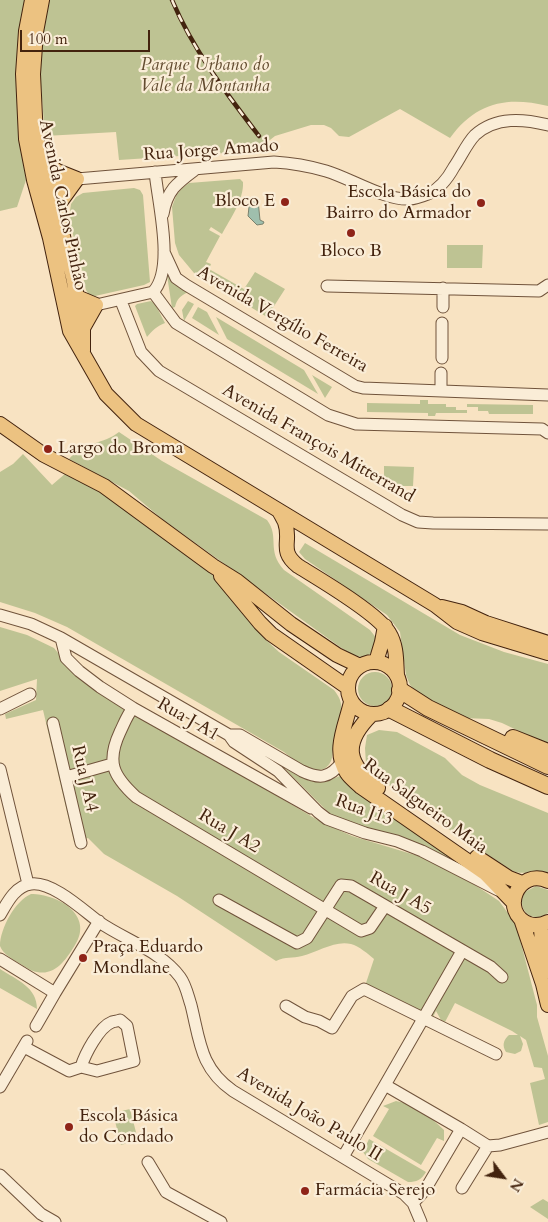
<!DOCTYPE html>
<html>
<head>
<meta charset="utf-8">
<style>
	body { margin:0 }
	#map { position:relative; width:548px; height:1222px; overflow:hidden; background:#f8e3c2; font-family:Cardo,serif }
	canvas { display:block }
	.north { position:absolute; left:478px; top:1152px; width:50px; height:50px; -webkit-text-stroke:4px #faedd7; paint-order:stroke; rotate:121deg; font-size:14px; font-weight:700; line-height:20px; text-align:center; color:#43230e }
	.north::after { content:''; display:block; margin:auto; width:18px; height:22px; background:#43230e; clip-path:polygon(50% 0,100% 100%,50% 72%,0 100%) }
	.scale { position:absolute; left:20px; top:30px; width:130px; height:22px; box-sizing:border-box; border:2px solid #43230e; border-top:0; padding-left:6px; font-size:15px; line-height:18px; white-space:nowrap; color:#43230e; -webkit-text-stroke:4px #faedd7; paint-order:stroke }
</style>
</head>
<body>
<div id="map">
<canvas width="548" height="1222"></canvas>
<div class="north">N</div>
<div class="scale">100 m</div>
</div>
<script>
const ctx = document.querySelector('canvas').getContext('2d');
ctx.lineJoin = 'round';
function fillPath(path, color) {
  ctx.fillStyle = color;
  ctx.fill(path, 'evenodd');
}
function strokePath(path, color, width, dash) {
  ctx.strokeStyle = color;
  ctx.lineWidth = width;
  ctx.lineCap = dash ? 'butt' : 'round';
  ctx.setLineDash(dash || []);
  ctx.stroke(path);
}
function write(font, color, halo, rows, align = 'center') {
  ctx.font = font + ' Cardo,serif';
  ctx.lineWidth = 4.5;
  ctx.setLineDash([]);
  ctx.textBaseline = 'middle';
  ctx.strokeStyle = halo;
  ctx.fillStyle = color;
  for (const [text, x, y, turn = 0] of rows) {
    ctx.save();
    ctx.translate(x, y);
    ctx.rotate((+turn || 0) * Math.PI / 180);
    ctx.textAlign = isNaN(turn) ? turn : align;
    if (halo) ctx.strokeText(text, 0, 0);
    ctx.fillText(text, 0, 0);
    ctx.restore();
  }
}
fillPath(new Path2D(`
	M0 0H548V106C507 96 476 102 450 138L400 109 349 137 339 136 331 128 324 125H311L275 136 256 151 119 160 116 132 45 136 40 74 18 75 21 139 26 180 17 207 0 211Z
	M240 179 243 182C244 200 230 219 222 234L211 227 209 230 220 236 206 262 211 264 209 269 244 289 255 272 285 289 267 317 194 273 179 255 175 243 172 207 176 196 182 188 189 183Z
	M134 188 140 190 143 195 150 282 144 285 95 296 89 295 86 290 69 217 71 204 76 197 83 193Z
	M447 245H483L482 268H447Z
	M170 274 188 292C180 296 177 299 175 307L172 308 167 275Z
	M151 301 155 304 165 323C157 326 153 330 147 337L135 306 137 304Z
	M188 301 194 304 184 321 182 310Z
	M198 307 207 312 219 335 192 318Z
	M216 317 304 370 318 394 227 339Z
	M312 375 332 387 325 398Z
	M420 400H428V404H446V407H456V410H467V413H436L435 416H428V413L367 412V403L420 404Z
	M467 404 533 405V414H489L488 411H478V407H467Z
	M119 432 162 461 267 520C280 537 266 550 284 570L370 630 377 639C371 664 358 659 340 647L162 519 129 491 69 459C84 442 104 444 119 432Z
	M23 454 52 485 66 473 100 491 202 565 222 584 264 638 279 652 334 690C348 707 339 719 334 738 332 745 334 754 331 761 321 782 295 761 284 752L67 627 35 613 0 602V472L13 464Z
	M384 466 414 467 413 486H384Z
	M305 543 460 635 504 652 548 664V745L502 723 489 719 463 718 417 693 410 685 406 675 400 632 387 615 305 559 299 552Z
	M0 627 27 635 54 648 77 676 144 721 235 771 321 822 352 836 425 858 472 883 499 901 516 924 537 1005V1017L548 1056V1122L539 1125 530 1083 545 1079 542 1068 534 1067 526 1040 520 1036 523 1044 521 1051 515 1054 506 1052C502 1046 503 1040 509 1035H518L512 1031 455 1003 445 1022 441 1020 436 1011 431 1021 364 989 374 959C368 954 359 946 351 944 335 940 318 952 302 956 292 959 286 956 276 961L177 896 104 854 88 838 74 842 43 710 6 719 5 714 36 700 37 679 0 691Z
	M358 689a17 17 0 1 1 34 0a17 17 0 1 1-34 0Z
	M379 730 397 732 445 758 462 775 480 785 548 813V874C534 868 524 876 513 871L433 819 376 775 366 764 365 748 367 735Z
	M284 768C309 781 311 787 340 776L369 801 472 868 398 838 334 818Z
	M536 886 548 890V913C532 925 515 909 525 892Z
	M31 894C58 894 94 915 75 945 67 958 56 976 37 972 30 971 23 965 17 962 11 958 3 954 0 946 0 928 16 900 31 894Z
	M0 969C17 980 37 987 37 1009L0 988Z
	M396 1101C414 1104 431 1117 444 1130V1141L437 1138 421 1165 373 1136 389 1109 383 1106Z
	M130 1109 138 1140 121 1145 113 1113Z
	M369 1139 426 1172C421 1180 417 1182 408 1182L368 1159 363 1152Z
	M543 1199 548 1202V1219L530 1207Z`), '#bec393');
const water = new Path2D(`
	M258 200 260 220 264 222 263 224 257 225 248 216 249 207 251 203Z`);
fillPath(water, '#9fbfad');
strokePath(water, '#7a816d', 1);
const minor = new Path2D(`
	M77 179 274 162C292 163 309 166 326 171 350 178 386 201 410 199 415 199 423 196 428 194 440 189 448 178 454 167 461 157 467 143 475 135 496 116 524 119 548 125
	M163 214C167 190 177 183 196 169
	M164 252 176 278 186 285 355 386 363 388 548 395
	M327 286 539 291 548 285
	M153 292 176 323 328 415 356 424 542 429 548 433
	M121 301 141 352 159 371 402 515 418 522 433 523 548 524
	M96 305 153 292C175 269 158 203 155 172
	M443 307V288
	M442 358V323
	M441 390V373
	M0 615 31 624 61 638 229 735 234 742 278 771 318 812 327 819 365 833 397 841 422 851 498 890
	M61 638 66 658 79 671 100 687 133 708 311 808
	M133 708C127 715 124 724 120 732 106 762 113 776 136 797L361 931 370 928 385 906
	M0 709 30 694
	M53 723 81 843
	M229 735H240L302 771C319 779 329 779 342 762
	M0 769 28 884
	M66 777 112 764
	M219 900 297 943 307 938 341 885 351 886 491 967 502 977
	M0 915C7 903 15 886 31 884 52 881 83 910 99 922 125 940 161 951 180 977 186 985 188 996 191 1005 200 1041 200 1068 233 1091L404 1194 413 1203 421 1222
	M0 959 55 993 99 921
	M286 1006 305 1017 319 1021 332 1028 352 996 364 989 496 1054
	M36 1026 55 993
	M24 1047 69 1071 81 1067 97 1071 134 1061 127 1026 120 1020C118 1021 115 1021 112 1022 99 1027 85 1054 81 1067
	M385 1085 462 951
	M0 1087 27 1041
	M461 1129 488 1146
	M343 1157 385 1085 461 1129 425 1190 413 1203
	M148 1162 166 1192 221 1222
	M0 1175 41 1214 55 1222
	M462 1188 488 1146 500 1145 548 1132`);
const major = new Path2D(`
	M32 0 26 31 23 74 26 139 34 180 50 238 70 331 106 394 136 424 435 605 457 622 482 633 548 653
	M42 0 36 32 33 74 36 138 56 208 73 277 83 328V351
	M42 160 57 171 77 179
	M48 198C54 185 63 182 77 179
	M56 208 77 179
	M70 294 96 305 83 328
	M0 424 44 455 104 486 213 566 237 581 291 624 337 655 360 666
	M279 511C281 514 283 518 285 522 292 542 278 550 298 566 319 579 379 614 389 633 397 646 396 661 397 675
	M221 576 260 623 271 634 347 687
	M442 607 462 612 486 623 548 643
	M348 688a26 26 0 1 1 52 0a26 26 0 1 1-52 0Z
	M376 662 382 642 385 626
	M351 702C346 725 332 751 347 773 350 778 356 782 361 787L485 873 513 902
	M371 715C342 744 347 764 378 788
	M477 857 509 878 522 883
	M548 881C518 867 499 912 529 924 535 926 542 925 548 922
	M521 919 543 984 548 1005
	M541 925 543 973`);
const highway = new Path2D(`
	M400 690 428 708 548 766
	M390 709 490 760 548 786
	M513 738 548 752`);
strokePath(minor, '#70533b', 13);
strokePath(major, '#43230e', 16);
strokePath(highway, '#43230e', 18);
strokePath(minor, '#faedd7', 11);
strokePath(major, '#ecc281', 14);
strokePath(highway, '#ecc281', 16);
const rail = new Path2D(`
	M172 0C193 50 226 93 259 136`);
strokePath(rail, '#43230e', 4.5);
strokePath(rail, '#faedd7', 2.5, [8]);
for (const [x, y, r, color] of [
	[285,202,5,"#8f2418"],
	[481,203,5,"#8f2418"],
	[351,233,5,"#8f2418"],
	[48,449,5,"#8f2418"],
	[83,958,5,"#8f2418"],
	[69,1127,5,"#8f2418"],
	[305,1191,5,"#8f2418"]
]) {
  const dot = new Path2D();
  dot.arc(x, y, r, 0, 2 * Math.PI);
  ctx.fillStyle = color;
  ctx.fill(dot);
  strokePath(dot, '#faedd7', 2);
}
write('italic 18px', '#624b2f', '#faedd7', [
	["Parque Urbano do",205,66],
	["Vale da Montanha",205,87]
]);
write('18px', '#43230e', '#faedd7', [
	["Rua Jorge Amado",211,151,-4],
	["Avenida Carlos Pinhão",62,205,78],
	["Avenida Vergílio Ferreira",282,320,30],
	["Avenida François Mitterrand",318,444,30],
	["Rua J A1",188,720,30],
	["Rua J A4",84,779,77],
	["Rua Salgueiro Maia",425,807,36],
	["Rua J13",364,811,20],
	["Rua J A2",229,832,31],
	["Rua J A5",400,894,30],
	["Avenida João Paulo II",309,1115,31]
]);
write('18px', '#43230e', '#faedd7', [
	["Escola Básica do",471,193,"right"],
	["Bairro do Armador",471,214,"right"],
	["Bloco E",275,202,"right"],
	["Bloco B",351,252,"center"],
	["Largo do Broma",58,449],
	["Praça Eduardo",93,948],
	["Mondlane",93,969],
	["Escola Básica",79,1117],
	["do Condado",79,1138],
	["Farmácia Serejo",315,1191]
], 'left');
</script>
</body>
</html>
